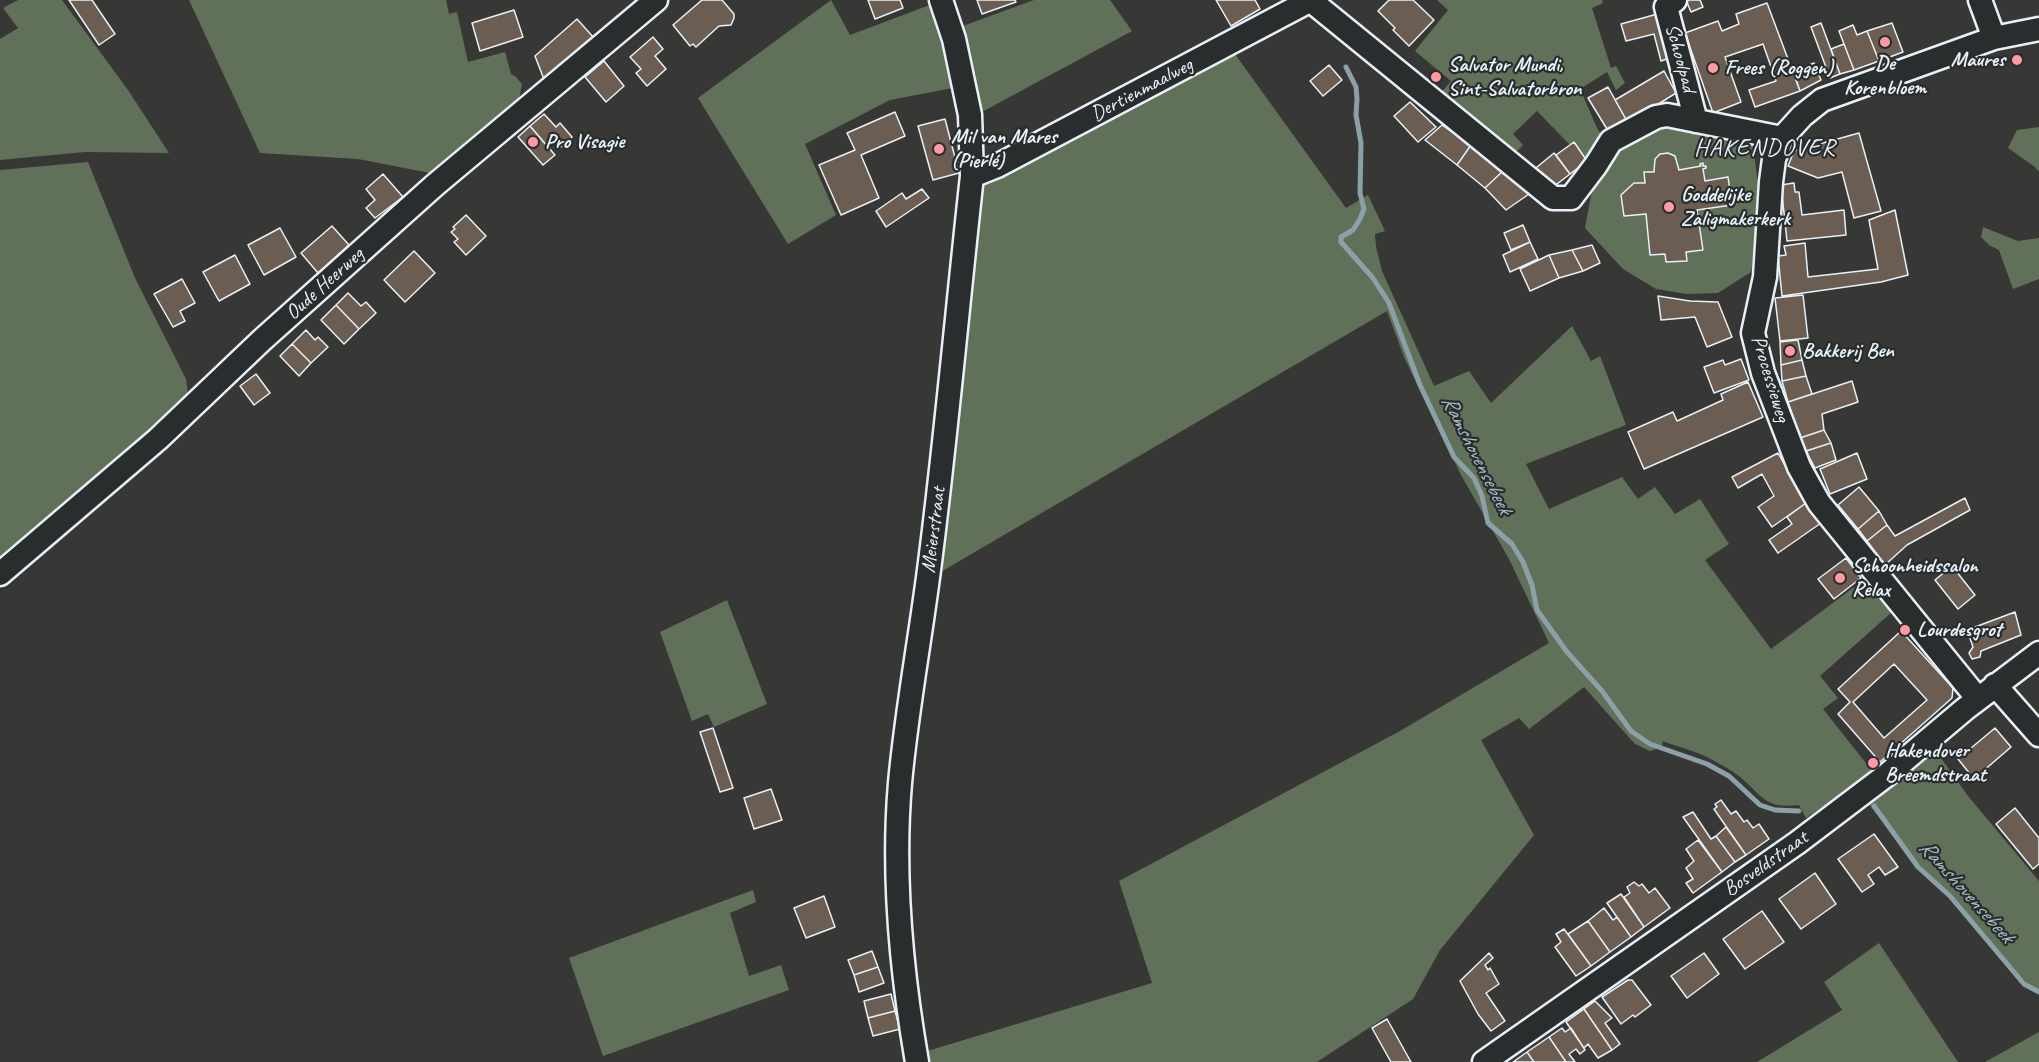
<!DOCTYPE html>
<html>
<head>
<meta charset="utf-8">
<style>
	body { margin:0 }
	canvas { display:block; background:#373735 }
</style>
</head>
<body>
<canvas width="2039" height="1062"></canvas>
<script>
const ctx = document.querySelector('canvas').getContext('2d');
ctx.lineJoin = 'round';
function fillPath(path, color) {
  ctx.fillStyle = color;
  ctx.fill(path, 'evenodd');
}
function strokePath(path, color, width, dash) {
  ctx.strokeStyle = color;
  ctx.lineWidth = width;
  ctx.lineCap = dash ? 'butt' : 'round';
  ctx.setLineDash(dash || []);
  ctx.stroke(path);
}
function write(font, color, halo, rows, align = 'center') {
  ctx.font = font + ' Caveat,sans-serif';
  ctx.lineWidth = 4.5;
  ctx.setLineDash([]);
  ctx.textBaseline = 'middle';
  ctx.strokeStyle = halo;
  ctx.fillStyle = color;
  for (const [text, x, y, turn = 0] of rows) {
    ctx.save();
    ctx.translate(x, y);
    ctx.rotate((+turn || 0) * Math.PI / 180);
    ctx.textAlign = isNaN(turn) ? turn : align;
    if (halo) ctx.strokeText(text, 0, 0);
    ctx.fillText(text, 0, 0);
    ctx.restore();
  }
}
fillPath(new Path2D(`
	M18 0H62L128 90 169 153 85 152 0 160V39L18 28 3 8Z
	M189 0H446L449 14 457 12 468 62 505 52 511 74 516 77 522 84 519 99 430 173 358 159 260 153Z
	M831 0 850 35 935 3 958 87 890 100 805 144 836 215 788 244 698 98Z
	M1034 0H1110L1132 31 980 113 979 96 963 26Z
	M1437 0H1602L1603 3 1592 8 1611 68 1616 66 1625 83 1616 90 1607 72 1580 89 1597 128 1604 139 1587 161 1574 143 1570 145 1537 111 1513 134 1523 145 1513 155 1441 93 1451 81 1415 51 1448 10Z
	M1232 50 1346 208 1368 195 1385 231 1375 234 1376 247 1382 271 1434 386 1469 371 1491 403 1572 326 1591 361 1600 356 1626 425 1526 464 1549 509 1622 477 1638 499 1655 487 1675 514 1700 499 1729 544 1705 560 1771 649 1865 579 1892 612 1820 676 1838 698 1823 709 1873 772 1806 818 1799 805C1764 809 1763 796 1739 776 1731 770 1720 764 1711 759 1696 751 1678 747 1663 741L1662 747 1650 751 1635 744 1584 687 1529 729 1519 718 1481 740 1534 835 1440 950 1413 999 1317 1062H926L924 1052 1152 983 1119 881 1400 731 1549 643 1509 559 1461 475 1404 357 1387 311 939 573 982 181Z
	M1660 124 1707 129 1753 144 1759 194 1757 236 1751 272 1718 293 1687 294 1656 289 1623 269 1585 228 1592 190 1619 145Z
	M2039 127V172L2035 167 2008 148 2017 130Z
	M88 162 135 278 186 379 188 395 130 454 0 561V170Z
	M1983 227 2018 241 2039 238V279L2013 289 1999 250 1989 245 1981 237Z
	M727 600 767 704 714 727 708 714 692 721 660 632Z
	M1936 751 1968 796 2039 881V993L2031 988 1923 870 1867 802Z
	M753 890 756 902 730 913 749 976 781 965 789 990 603 1056 569 958Z
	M1879 943 1958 1062H1757L1842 1010 1824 982Z
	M2039 1032V1062H1985Z`), '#617058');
strokePath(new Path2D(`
	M1346 67 1356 87 1357 99 1356 115 1361 143 1360 193 1364 209 1360 219 1353 230 1341 237V242L1373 278 1389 303 1420 385 1454 457 1474 478 1482 496 1488 523 1512 544 1523 562 1532 585 1537 610 1567 652 1602 691 1631 731 1650 744 1707 764 1729 776 1760 805 1775 810 1799 811
	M1874 806 1918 867 1950 896 2024 984 2039 992`), '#8ca0a8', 5);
const building = new Path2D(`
	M69 0H92L115 34 99 45Z
	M702 0H722L734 14V18L731 25 719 26 696 47 693 44 690 46 673 25Z
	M868 0H900L903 8 875 19Z
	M977 0H1015L1016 2 982 14Z
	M1216 0H1255L1260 9 1231 26Z
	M1389 0H1413L1434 20 1409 46 1393 30 1395 28 1378 11Z
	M1686 0H1700L1703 7 1691 12Z
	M1767 3 1800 91 1755 107 1749 90 1776 81 1763 44 1725 57 1741 102 1713 113 1685 33 1718 21 1722 31 1739 24 1736 14Z
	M514 10 523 37 480 51 472 23Z
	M1661 13 1673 57 1661 61 1654 34 1626 41 1621 24Z
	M577 19 594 38 545 82 535 56Z
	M1821 23 1840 74 1830 78 1811 27Z
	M1892 23 1903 52 1879 61 1867 31Z
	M1853 25 1857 35 1867 31 1879 61 1854 70 1839 31Z
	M653 37 663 49 655 56 666 69 647 86 636 73 641 69 630 57Z
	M1844 44 1854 70 1840 74 1831 49Z
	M604 61 624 86 606 102 585 77Z
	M1814 63 1821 80 1800 91 1796 79 1804 76 1800 69Z
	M1329 65 1342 80 1323 96 1310 81Z
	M1664 71 1676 93 1628 123 1615 100Z
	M1608 87 1628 123 1610 134 1588 98Z
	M1410 102 1436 127 1418 142 1394 116Z
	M895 112 905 136 861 155 879 198 841 215 819 165 855 150 847 133Z
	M544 114 556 127 560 123 572 137 561 147 555 140 547 146 530 126Z
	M945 119 959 173 933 180 918 126Z
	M1442 125 1471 145 1457 165 1425 140Z
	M530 126 555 155 543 165 518 137Z
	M1859 133 1881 211 1854 218 1842 172 1818 178 1788 166 1794 151Z
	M1574 142 1587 161 1570 174 1556 155Z
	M1471 145 1503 171 1485 188 1457 165Z
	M1554 153 1570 174 1552 188 1531 172Z
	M1668 153 1675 156 1679 170 1701 166 1700 164 1703 163V166H1706V168L1703 169 1705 181 1728 177 1732 205 1697 210 1703 250 1686 252 1687 261 1666 262 1665 254 1650 255 1646 214 1624 216 1621 195 1634 183H1645L1644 172H1654L1655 159 1660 154Z
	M1503 171 1529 194 1506 210 1485 188Z
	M383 174 403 197 375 218 366 208 375 200 366 189Z
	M1794 183 1795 192H1799L1802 215 1844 210 1846 235 1787 241 1781 185Z
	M922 189 929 198 886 227 876 211 902 193 906 199Z
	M1895 210 1908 275 1881 282 1782 296 1778 256 1786 255 1784 246 1805 243 1808 277 1878 269 1869 220Z
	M466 215 486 236 466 255 454 242 458 239 451 232 455 229 453 227Z
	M1523 225 1530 242 1511 250 1504 233Z
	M332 226 349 245 318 273 301 253Z
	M280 228 296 257 264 275 248 245Z
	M1530 242 1538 259 1510 272 1503 255Z
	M1592 245 1600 263 1583 271 1572 250Z
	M1572 250 1583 271 1559 278 1549 255Z
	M414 251 435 273 405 302 384 280Z
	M235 255 250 284 219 301 203 272Z
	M1549 255 1559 278 1530 291 1520 269Z
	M182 279 195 303 180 311 185 321 173 327 154 294Z
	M348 293 361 306 366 302 376 313 359 329 336 305Z
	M1803 295 1808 338 1780 341 1775 298Z
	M1658 296 1690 301 1718 302 1732 337 1707 347 1695 317 1661 320Z
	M336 305 359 329 344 344 321 320Z
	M306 330 315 340 318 337 328 347 311 363 292 344Z
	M1798 340 1802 360 1781 365 1780 342Z
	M292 344 311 363 299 376 280 356Z
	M1741 359 1749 380 1714 393 1704 367 1723 360 1725 365Z
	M1802 360 1806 376 1782 381 1781 365Z
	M256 374 270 393 254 405 240 386Z
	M1806 376 1812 394 1788 402 1782 381Z
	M1852 381 1858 402 1822 414 1824 430 1800 438 1788 402Z
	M1748 382 1763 417 1644 469 1628 432 1673 412 1677 421 1723 400 1721 394Z
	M1824 430 1831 443 1806 451 1800 438Z
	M1831 443 1836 460 1815 468 1806 451Z
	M1778 453 1806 503 1772 527 1758 507 1774 496 1762 474 1738 488 1732 477Z
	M1857 453 1867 479 1830 494 1820 469Z
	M1859 487 1879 511 1858 529 1838 505Z
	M1965 498 1970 510 1907 545 1885 565 1867 541 1887 525 1895 536Z
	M1806 503 1821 523 1778 553 1769 540 1792 524 1787 517Z
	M1879 511 1887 525 1867 541 1858 529Z
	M1846 558 1861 578 1834 599 1818 579Z
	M1952 566 1975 595 1958 609 1935 580Z
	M2015 612 2021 635 1981 651 1980 657 1972 659 1969 653 1973 647 1967 630Z
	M1901 631 1953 688 1952 698 1880 762 1838 714 1850 702 1838 689ZM1894 664 1927 700 1884 738 1853 702Z
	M713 728 733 788 720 792 700 732Z
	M1995 728 2011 747 1974 779 1958 759Z
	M771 789 782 820 754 829 744 798Z
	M1721 800 1731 814 1736 811 1744 822 1747 820 1753 828 1759 824 1769 839 1746 855 1714 809 1717 807 1715 804Z
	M2015 808 2039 838V864L2033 869 1996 824Z
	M1693 812 1711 839 1716 836 1735 862 1722 872 1683 817Z
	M1726 827 1746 855 1735 862 1716 836Z
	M1874 834 1898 867 1885 875 1879 867 1868 875 1874 884 1862 892 1838 859Z
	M1698 840 1722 872 1693 893 1686 883 1693 879 1686 868 1694 861 1686 849Z
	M1815 873 1836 904 1801 929 1779 899Z
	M1634 882 1639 886 1642 884 1649 893 1655 888 1670 908 1644 927 1624 897 1630 893 1627 887Z
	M1621 894 1644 927 1631 937 1607 903Z
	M824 896 835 927 806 938 794 908Z
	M1604 908 1613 920 1617 917 1631 937 1610 952 1588 921Z
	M1762 911 1784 942 1745 969 1723 939Z
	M1588 921 1610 952 1591 966 1568 934Z
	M1564 929 1591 966 1576 976 1555 947 1561 942 1556 934Z
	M872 951 878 967 854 975 848 960Z
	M1489 953 1493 958 1485 965 1488 970 1490 968 1499 984 1486 993 1505 1021 1491 1031 1478 1014 1460 981Z
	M1704 953 1719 974 1687 998 1671 976Z
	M878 967 884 983 859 992 854 975Z
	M1628 980H1632L1651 1005 1635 1017 1633 1015 1621 1024 1602 997Z
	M891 994 895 1011 868 1018 864 1001Z
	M1595 1001 1612 1018 1605 1023 1620 1044 1612 1050 1584 1009Z
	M1584 1009 1612 1050 1598 1058 1588 1044 1584 1048 1566 1022Z
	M895 1011 900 1029 873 1036 868 1018Z
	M1387 1019 1411 1062H1391L1372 1028Z
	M1562 1028 1565 1032 1571 1028 1585 1050 1580 1054 1576 1049 1569 1054 1575 1062H1566L1549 1037Z
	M1549 1037 1566 1062H1534L1527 1052Z
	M1527 1052 1534 1062H1513Z`);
fillPath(building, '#6b5d51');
strokePath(building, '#e8f1f8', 1.5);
const minor = new Path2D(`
	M1310 0 1553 198H1571L1596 165 1611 141 1656 117 1667 115 1782 138
	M1675 0 1666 7 1696 121
	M1980 0 1994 38
	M972 176 997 166 1311 0
	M0 574 158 439 262 340 435 185 656 0
	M1995 685 2039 735
	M1978 699 1819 503 1799 467 1763 373 1753 333 1765 277 1771 182 1774 159 1782 138 1802 116 1822 100 1994 38 2039 29
	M917 1062C901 970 892 877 900 783 907 706 922 630 931 554 947 428 958 302 972 176L970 115 954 39 941 0
	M1484 1062 1797 843 1888 774 1965 709 2039 653`);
strokePath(minor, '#e8f1f8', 27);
strokePath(minor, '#2a2d2e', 22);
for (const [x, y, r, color] of [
	[1885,42,6,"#ff9aa2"],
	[2017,60,6,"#ff9aa2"],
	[1713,68,6,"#ff9aa2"],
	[1436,77,6,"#ff9aa2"],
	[533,142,6,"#ff9aa2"],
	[939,149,6,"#ff9aa2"],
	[1669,207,6,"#ff9aa2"],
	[1790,351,6,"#ff9aa2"],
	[1840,578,6,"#ff9aa2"],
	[1905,630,6,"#ff9aa2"],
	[1873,763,6,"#ff9aa2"]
]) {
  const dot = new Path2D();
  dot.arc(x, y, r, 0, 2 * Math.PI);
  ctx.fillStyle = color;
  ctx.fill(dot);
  strokePath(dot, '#2a2d2e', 2);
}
write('21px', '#e8f1f8', '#2a2d2e', [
	["Schoolpad",1680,58,75],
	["Dertienmaalweg",1142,90,-28],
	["Oude Heerweg",325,284,-42],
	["Processieweg",1770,379,73],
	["Meierstraat",934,530,-83],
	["Bosveldstraat",1766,864,-35]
]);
write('bold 21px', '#e8f1f8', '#2a2d2e', [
	["Maures",2005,60,"right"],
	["De",1885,64,"center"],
	["Korenbloem",1885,88,"center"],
	["Salvator Mundi,",1448,65],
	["Sint-Salvatorbron",1448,89],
	["Frees (Roggen)",1725,68],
	["Mil van Mares",951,137],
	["(Pierlé)",951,161],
	["Pro Visagie",545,142],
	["Goddelijke",1681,195],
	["Zaligmakerkerk",1681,219],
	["Bakkerij Ben",1802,351],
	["Schoonheidssalon",1852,566],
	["Relax",1852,590],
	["Lourdesgrot",1917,630],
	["Hakendover",1885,751],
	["Breemdstraat",1885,775]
], 'left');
write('italic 22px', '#aabbc2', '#2a2d2e', [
	["Ramshovensebeek",1476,455,63],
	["Ramshovensebeek",1966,892,48]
]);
ctx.letterSpacing = '1.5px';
write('24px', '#e8f1f8', '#2a2d2e', [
	["HAKENDOVER",1765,149]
]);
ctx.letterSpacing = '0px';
</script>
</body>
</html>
